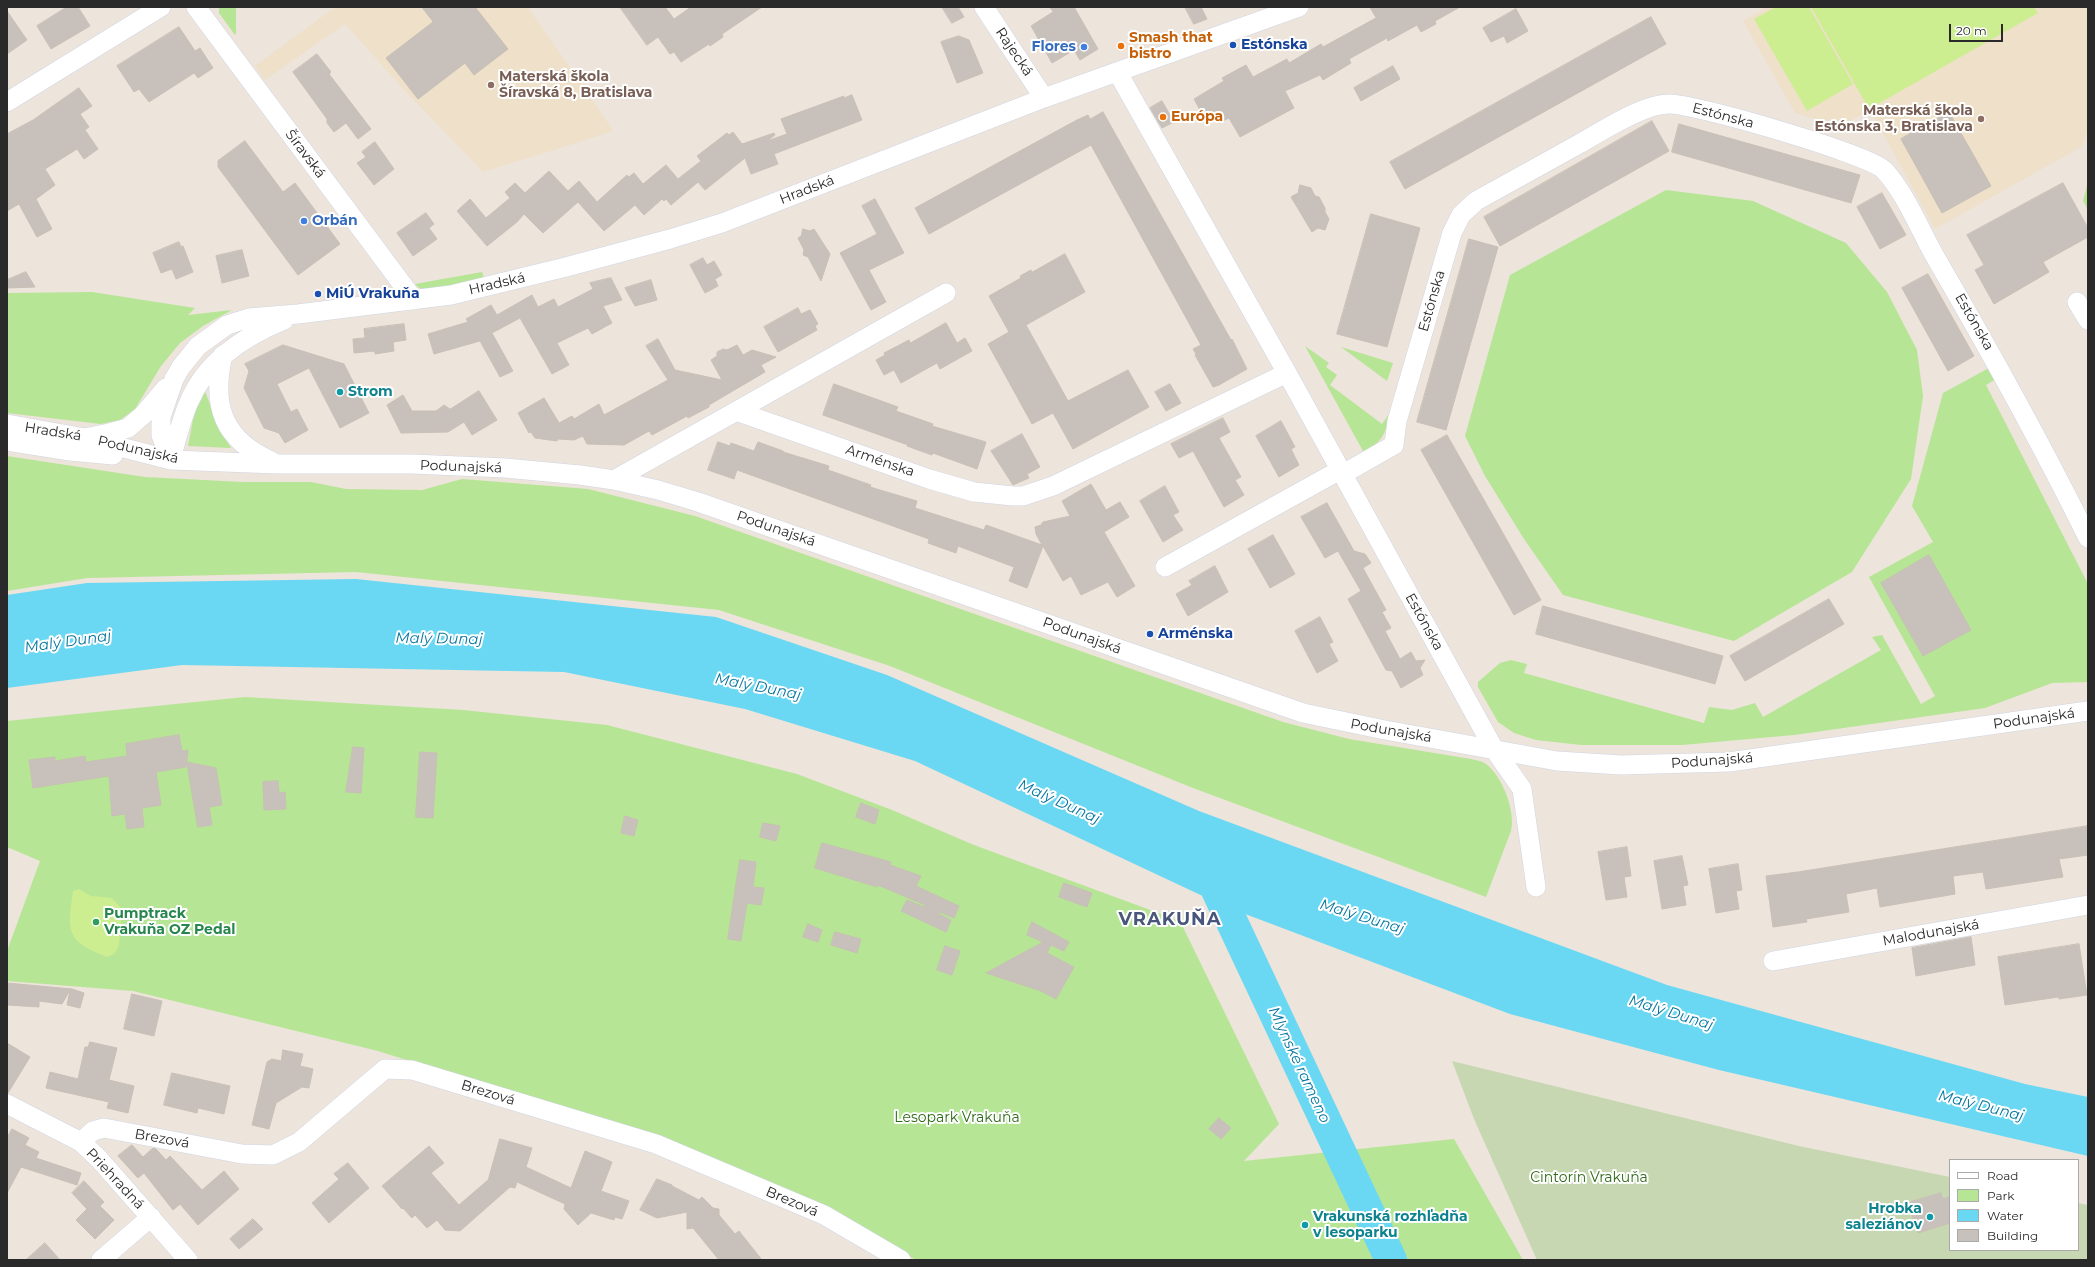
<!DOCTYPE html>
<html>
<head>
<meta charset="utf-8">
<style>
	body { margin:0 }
	#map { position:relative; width:2095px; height:1267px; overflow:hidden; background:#ede4db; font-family:Montserrat,sans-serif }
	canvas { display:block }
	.frame { position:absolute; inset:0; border:8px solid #2a2a2a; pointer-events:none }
	.legend { position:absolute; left:1949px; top:1159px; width:130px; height:92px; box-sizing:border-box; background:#fff; border:1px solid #aaa; margin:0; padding:5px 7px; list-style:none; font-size:12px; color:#2a2a2a }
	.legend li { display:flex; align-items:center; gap:8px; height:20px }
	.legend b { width:20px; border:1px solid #aaa }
	.scale { position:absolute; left:1949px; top:24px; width:54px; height:18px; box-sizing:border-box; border:2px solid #2a2a2a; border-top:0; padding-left:5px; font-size:12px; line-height:14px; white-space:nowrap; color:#2a2a2a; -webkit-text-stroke:3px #fff; paint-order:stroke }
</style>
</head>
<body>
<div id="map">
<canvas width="2095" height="1267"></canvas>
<div class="frame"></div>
<ul class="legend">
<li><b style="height:5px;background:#fff"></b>Road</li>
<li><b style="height:11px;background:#b6e595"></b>Park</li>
<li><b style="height:11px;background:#6ad8f3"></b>Water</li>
<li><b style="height:11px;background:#c8c1bb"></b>Building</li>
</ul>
<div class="scale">20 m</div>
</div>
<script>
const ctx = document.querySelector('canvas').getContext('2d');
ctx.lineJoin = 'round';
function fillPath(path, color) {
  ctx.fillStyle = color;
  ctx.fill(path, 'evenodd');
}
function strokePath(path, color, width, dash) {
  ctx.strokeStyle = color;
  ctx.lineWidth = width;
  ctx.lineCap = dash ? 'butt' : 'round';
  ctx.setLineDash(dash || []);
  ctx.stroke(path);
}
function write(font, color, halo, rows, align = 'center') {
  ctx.font = font + ' Montserrat,sans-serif';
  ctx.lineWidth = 4;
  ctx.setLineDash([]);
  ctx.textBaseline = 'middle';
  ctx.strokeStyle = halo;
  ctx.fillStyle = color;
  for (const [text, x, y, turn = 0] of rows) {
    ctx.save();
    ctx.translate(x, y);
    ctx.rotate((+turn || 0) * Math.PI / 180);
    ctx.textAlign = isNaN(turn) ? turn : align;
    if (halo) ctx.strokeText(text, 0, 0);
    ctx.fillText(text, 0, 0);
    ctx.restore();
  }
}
fillPath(new Path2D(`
	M335 7H528L613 130 602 135 483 172 404 90 345 24 265 80 255 66Z
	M1768 7H2088V127L2083 146 1935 229 1870 110 1841 126 1795 113 1743 21Z`), '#efe0ca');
fillPath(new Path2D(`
	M219 7H236V33L235 35 219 13Z
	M2088 182V210L2083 201Z
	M1666 190 1753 201 1846 243 1887 292 1917 350 1923 396 1911 479 1852 572 1734 641 1563 595 1524 539 1485 476 1465 436 1510 275Z
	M482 272 484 278 427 290 419 288 415 284Z
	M92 292 195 308 188 315 232 310 203 326 180 343 161 366 135 409 120 420 101 424 7 413V293Z
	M1305 346 1329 363 1326 367 1337 375 1330 385 1382 424 1389 414C1386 434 1382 443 1363 451Z
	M1341 347 1393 363 1387 381Z
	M1989 368 1996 379 1986 385 2088 584V682L2052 683 1985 708 1794 735 1682 745H1581L1536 740 1514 733 1498 722 1478 687V682L1500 663 1511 660 1527 664 1524 673 1704 723 1709 707 1732 710 1755 703 1763 717 1881 650 1872 637 1882 635 1921 704 1935 696 1869 577 1933 542 1912 506 1943 393Z
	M205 391 218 426 231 448 188 446 195 409Z
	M7 456 145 477 243 482H311L346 489 422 490 462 479 588 489 695 516 1283 722 1349 739 1471 759C1475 760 1482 761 1486 764 1502 776 1516 811 1511 831L1486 897 1193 788 890 666 719 610 356 572 87 578 7 591Z
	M245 697 463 710 607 725 797 774 892 810 974 845 1180 921 1279 1124 1244 1161 1454 1139 1523 1260H916L869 1232 645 1135 378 1051 133 991 7 981V951L40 861 7 847V721Z`), '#b6e595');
fillPath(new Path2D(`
	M1452 1061 1799 1146 1950 1177V1250H2078V1203L2088 1205V1260H1537L1474 1119Z`), '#c7d7b2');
fillPath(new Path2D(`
	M1776 7H1809L1853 84 1807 111 1754 19Z
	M1811 7H2034L2038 13 1869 109Z
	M79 889 91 896 112 898 122 909 119 946 114 954 107 957C66 941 67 932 73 891Z`), '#cded91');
fillPath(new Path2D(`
	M356 579 716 617 887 675 1199 811 1667 985 2025 1084 2088 1097V1156L1719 1070 1510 1014 1224 906 915 761 745 709 564 672 182 665 7 688V595L87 583Z`), '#6ad8f3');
strokePath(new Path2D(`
	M1207 869 1391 1260`), '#6ad8f3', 32);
const building = new Path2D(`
	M67 7H78L90 26 51 49 37 26Z
	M422 7H475L508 49 474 75 465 63 418 99 386 58 433 22Z
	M620 7H665L674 19 691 7H762L722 34 723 37 710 46 709 44 681 62 674 52 670 54 658 37 647 45Z
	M942 7H958L964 17 952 23Z
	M1050 7H1074L1098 49 1080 60 1074 50 1052 63 1031 26 1053 12Z
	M1185 7H1201L1207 19 1194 24Z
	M1370 7H1460L1435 21 1436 24 1421 32 1417 25 1388 41 1387 38 1349 59 1351 63 1323 80 1320 75 1285 91 1294 108 1240 137 1229 118 1219 123 1215 116 1206 121 1194 99 1224 81 1222 78 1246 65 1253 77 1287 59 1289 63 1321 44 1323 47 1376 18Z
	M1516 9 1528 31 1507 43 1504 36 1491 42 1483 28Z
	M7 11 27 40 7 54Z
	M1651 17 1666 44 1405 189 1390 162Z
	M179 27 195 51 200 48 213 68 198 78 194 73 149 102 139 89 134 92 117 66Z
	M959 36 969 40 983 73 957 83 941 42Z
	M317 54 331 72 329 74 371 129 358 139 346 123 334 132 327 123V119L293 72Z
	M1393 66 1400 79 1361 101 1354 88Z
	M79 88 92 106 80 114 89 127 85 130 98 149 84 159 77 149 45 169 55 185 36 199 52 229 37 237 19 204 7 211V134L33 120Z
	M852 95 862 120 774 154 778 164 751 174 745 158 705 190 698 182 671 205 666 199 664 201 662 199 644 215 635 205 604 231 578 202 543 233 524 214 517 222 487 246 457 211 470 199 486 218 510 198 505 192 515 183 525 193 549 171 568 191 579 181 597 202 627 175 629 177 634 173 643 184 666 165 678 179 701 161 697 156 727 133 729 135 733 132 742 144 774 133 775 135 767 141 787 134 781 119 844 96V98Z
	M1162 101 1174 122 1162 128 1150 108Z
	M1103 112 1231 340 1232 339 1247 369 1219 385 1213 387 1195 355 1196 354 1193 349 1201 345 1091 145 929 234 915 208 1077 120 1088 115 1090 119Z
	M1949 112 1991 186 1942 213 1901 139Z
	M1652 121 1669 151 1500 246 1484 217Z
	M1679 124 1860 175 1851 203 1672 152Z
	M245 141 283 192 295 183 340 244 298 275 218 167V161Z
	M375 142 394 169 374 185 357 163 366 157 362 152Z
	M2063 183 2088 228V237L2043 262 2049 272 1994 304 1975 270 1984 265 1967 235Z
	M1300 185 1311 188 1315 196 1319 197 1325 208V212L1329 219 1325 230 1318 228 1312 232 1291 197 1298 193Z
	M1882 193 1906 235 1880 249 1857 207Z
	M875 199 904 253 869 270 886 302 871 310 840 253 877 234 862 206Z
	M426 213 434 224 429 228 437 239 413 256 397 233Z
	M1371 214 1420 228 1387 347 1337 334Z
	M803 229 810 231 814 229 830 254 821 281 808 257 803 255 804 250 798 238 801 236Z
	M1469 239 1498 247 1446 430 1417 422Z
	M179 242 181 247 183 246 193 272 176 279 172 269 161 273 153 253Z
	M242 250 249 276 222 283 216 256Z
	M1065 254 1085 292 1026 325 1068 401 1128 370 1149 407 1073 449 1053 413 1032 424 988 344 1009 332 989 296 1021 278 1020 276 1031 270 1032 272Z
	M703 258 707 265 714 261 722 275 715 279 718 286 705 293 690 265Z
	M26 272 35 287 7 288V280Z
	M1928 274 1974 356 1948 371 1902 288Z
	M611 278 622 300 603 306 612 323 592 334 588 328 557 343 569 365 552 374 520 318 492 333 513 371 500 377 480 341 434 354 428 334 468 322 466 319 491 305 497 315 532 295 538 307 554 299 558 307 593 289 590 283Z
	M651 280 657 300 635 306 625 288Z
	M798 308 801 314 810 310 818 324 815 326 817 330 778 352 764 327Z
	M946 323 957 343 965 338 972 351 940 369 937 363 901 383 894 370 884 375 876 360 885 355 884 353 909 340 910 343Z
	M404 324 406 340 393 342 394 351 375 354V351L354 353 353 339 365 338 364 329Z
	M658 339 675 370 722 380 711 360 717 356V352L723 349 727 350 737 345 743 355 752 350 776 357 761 365 765 372 709 405V407L688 418 687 416 652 435 649 431 624 445 587 444 583 436 574 440 558 439 557 441 535 438 531 432 529 433 518 413 544 398 559 423 572 416 574 419 599 404 604 415 668 380 646 346Z
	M283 345 344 364 369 413 340 428 309 368 277 384 291 412 297 409 308 430 285 443 279 433 264 428 244 388 249 371 245 364Z
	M834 384 898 407 896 411 933 424 932 426 986 442 977 469 933 453 932 455 907 446 908 445 823 415Z
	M1170 384 1181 403 1166 411 1155 392Z
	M479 391 497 420 472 435 464 422 448 432 401 433 387 405 403 395 412 411H436L444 405 450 409Z
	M1223 418 1230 432 1219 438 1241 477 1235 480 1244 495 1224 507 1193 451 1179 458 1171 444Z
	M1281 421 1295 447 1291 449 1299 465 1279 477 1256 436Z
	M1022 434 1040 467 1027 474 1029 478 1013 485 991 451Z
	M1447 435 1541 600 1514 615 1421 450Z
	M718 442 730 446 731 443 754 451 758 442 783 451V452L829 466 828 470 871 485 870 487 917 501 915 508 984 530 986 525 1042 545 1036 534 1035 527 1041 525 1043 522 1070 516 1062 501 1091 484 1106 510 1120 502 1129 517 1104 532 1135 586 1117 597 1108 582 1081 595 1071 576 1063 581 1043 546 1027 588 1009 581 1014 567 958 546 956 553 928 543 929 539 737 470 734 479 708 470Z
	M1165 486 1179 512 1173 515 1183 530 1163 542 1140 501Z
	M1327 503 1354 551 1365 554 1371 563 1363 568 1386 610 1382 612 1391 628 1385 631 1400 659 1411 652 1416 661 1425 660 1420 668 1423 675 1401 688 1392 671 1386 670 1348 599 1361 591 1338 551 1325 558 1301 517Z
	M1273 535 1295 574 1270 588 1248 549Z
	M1929 555 1971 630 1923 656 1881 583Z
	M1215 566 1228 592 1188 616 1176 594 1192 585 1189 581Z
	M1829 599 1844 624 1745 681 1730 656Z
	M1543 606 1723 656 1715 684 1536 634Z
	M1320 617 1333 642 1329 644 1338 661 1317 673 1295 631Z
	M179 735 182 751 188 750 186 767 156 772 161 805 142 808 144 827 127 829 125 814 112 816 109 776 33 788 29 760 55 757V761L85 756 86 762 127 756 126 744Z
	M353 747 364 748 361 793 346 792Z
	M420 752 437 753 433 818 416 817Z
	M187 762 216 768 222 805 209 807 212 825 198 827Z
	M278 781 279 793 285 792 286 809 264 810 263 782Z
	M861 803 879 810 875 824 856 817Z
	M625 816 638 820 634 836 621 833Z
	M763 823 780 826 776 841 760 837Z
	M2088 826V855L2059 859 2063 877 1986 889 1983 872 1953 876 1955 894 1880 907 1877 888 1846 894 1849 912 1806 919 1807 922 1773 927 1766 876 1798 872Z
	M822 843 891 862 890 865 921 876 916 886 959 906 954 918 940 912 939 914 951 920 946 932 901 911 907 900 924 907 925 905 878 885 877 887 815 868Z
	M1627 847 1631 876 1624 877 1627 897 1606 900 1598 852Z
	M1682 856 1688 885 1683 886 1686 905 1662 909 1654 861Z
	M740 860 756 862 753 887 764 888 761 905 747 903 741 941 728 939Z
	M1738 864 1742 890 1736 891 1739 909 1716 913 1709 869Z
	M1064 883 1092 893 1087 907 1059 897Z
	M1032 922 1069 942 1064 951 1051 945 1047 953 1074 967 1056 999 1041 991 986 973 1043 942 1027 935Z
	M808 924 822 930 818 942 803 937Z
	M835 932 861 939 857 953 831 945Z
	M1971 937 1975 965 1916 976 1912 948Z
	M2079 944 2087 995 2059 999 2058 997 2005 1005 1998 957Z
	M945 946 960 951 952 975 937 970Z
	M7 983 72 989 84 993 80 1008 67 1005 70 990 62 1004 39 1001V1007L7 1005Z
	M132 994 162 1001 154 1036 124 1029Z
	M90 1042 117 1048 109 1080 134 1086 128 1113 107 1108 109 1102 46 1088 50 1072 78 1079 85 1047H88Z
	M7 1043 30 1057 8 1093H7Z
	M283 1050 303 1054 300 1066 313 1069 309 1088 302 1087 276 1103 269 1129 252 1125 267 1062 272 1059 281 1061Z
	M172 1073 230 1086 224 1114 198 1108 197 1113 164 1105Z
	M1219 1118 1231 1128 1221 1139 1209 1129Z
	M12 1129 29 1138 25 1145 39 1152 36 1158 81 1173 77 1185 21 1167 7 1193V1138Z
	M500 1139 532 1148 526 1167 571 1188 585 1151 612 1162 601 1191 629 1201 622 1219 615 1217 614 1220 591 1213 578 1225 564 1209 565 1204 517 1182 515 1188 510 1187 460 1231 445 1230 437 1220 427 1228 415 1215 412 1218 403 1208 402 1209 382 1186 429 1146 444 1163 431 1173 459 1205 488 1180Z
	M132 1145 143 1157 153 1148 156 1149 166 1160 170 1156 202 1190 224 1171 239 1189 198 1225 180 1204 173 1210 144 1173 138 1178 118 1156Z
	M348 1163 369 1188 329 1223 312 1203 339 1179 334 1174Z
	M657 1179 672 1185V1186L699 1200 702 1197 713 1208 719 1209V1215L735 1234 739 1231 762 1260H719L693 1228 687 1229V1212L657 1218 640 1210Z
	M84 1181 104 1202 100 1206 114 1220 95 1239 76 1220 87 1209 72 1193Z
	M1941 1193 1943 1199 1950 1197V1223L1918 1233 1908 1203Z
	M253 1219 263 1229 239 1249 230 1239Z
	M45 1243 60 1260H26Z`);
fillPath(building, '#c8c1bb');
strokePath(building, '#c8c0b5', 1);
const street = new Path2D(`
	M196 7 414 300
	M984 7 1044 98
	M1118 73 1287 373 1494 749 1522 789 1536 887
	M7 102 161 7
	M2077 302 2088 320
	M223 355C211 406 223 440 273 462
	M736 411 929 479 974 492 1013 496H1023L1053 486 1287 373
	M7 424 85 438 109 433 128 428 143 415 166 388
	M85 438 171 460 277 464H412L505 468 580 475 614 480 658 490 698 502 1303 713 1385 730 1557 761 1621 765 1729 762 2088 711
	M7 441 70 451 113 455
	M171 460 161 435V417L174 379 181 367 198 346 227 325 249 318 298 314 451 295 566 267 670 239 722 223 1044 98 1299 7
	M171 460C176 441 181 420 189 402 206 361 245 336 284 320
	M1343 474 1394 445 1397 421 1452 233 1461 215 1476 201C1510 182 1545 163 1579 144 1602 131 1643 104 1669 104 1693 103 1871 155 1884 170 1907 195 1920 231 1937 260 1990 351 2041 443 2088 538
	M614 480 946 293
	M1165 567 1340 470
	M1773 961 2088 905
	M7 1104 81 1142 99 1159 188 1260
	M81 1142 93 1131 104 1128 242 1154 273 1155 299 1142 385 1069 412 1070 656 1144 824 1215 901 1260
	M101 1260 151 1217`);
strokePath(street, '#d0d5e3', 20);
strokePath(street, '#fff', 19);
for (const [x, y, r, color] of [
	[1233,45,4,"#1a4fb4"],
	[1121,46,4,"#e8710a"],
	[1084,47,4,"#3f7fe0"],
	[491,85,4,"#8d6e63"],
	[1163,117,4,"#e8710a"],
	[1981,119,4,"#8d6e63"],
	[304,221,4,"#3f7fe0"],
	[318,294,4,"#1a4fb4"],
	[340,392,4,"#0f9aa8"],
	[1150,634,4,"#1a4fb4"],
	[96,922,4,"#2e9e5b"],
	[1930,1217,4,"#0f9aa8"],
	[1305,1225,4,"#0f9aa8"]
]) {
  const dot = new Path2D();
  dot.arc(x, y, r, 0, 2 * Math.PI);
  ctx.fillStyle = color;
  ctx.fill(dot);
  strokePath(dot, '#fff', 1.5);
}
write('bold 14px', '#c56008', '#fff', [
	["Smash that",1129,38],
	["bistro",1129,54],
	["Európa",1171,117]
], 'left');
write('bold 14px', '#164399', '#fff', [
	["Estónska",1241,45],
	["MiÚ Vrakuňa",326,294],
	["Arménska",1158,634]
], 'left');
write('bold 14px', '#366cbe', '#fff', [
	["Flores",1076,47],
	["Orbán",312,221,"left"]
], 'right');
write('14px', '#2a2a2a', '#fff', [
	["Rajecká",1014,52,56],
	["Estónska",1723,116,15],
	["Šíravská",305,154,53],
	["Hradská",807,190,-21],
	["Hradská",497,284,-13],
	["Estónska",1432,301,-74],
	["Estónska",1974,322,60],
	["Hradská",53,432,9],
	["Podunajská",138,450,13],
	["Arménska",880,461,19],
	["Podunajská",461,467,2],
	["Podunajská",776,529,19],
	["Estónska",1424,622,61],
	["Podunajská",1082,636,20],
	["Podunajská",2034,719,-8],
	["Podunajská",1391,731,10],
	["Podunajská",1712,761,-4],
	["Malodunajská",1931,933,-10],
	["Brezová",488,1093,17],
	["Brezová",162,1139,10],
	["Priehradná",115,1179,47],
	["Brezová",792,1202,23]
]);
write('bold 14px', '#785e54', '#fff', [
	["Materská škola",499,77],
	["Šíravská 8, Bratislava",499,93],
	["Materská škola",1973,111,"right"],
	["Estónska 3, Bratislava",1973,127,"right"]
], 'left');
write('bold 14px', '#0d838f', '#fff', [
	["Strom",348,392],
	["Hrobka",1922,1209,"right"],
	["saleziánov",1922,1225,"right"],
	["Vrakunská rozhľadňa",1313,1217],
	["v lesoparku",1313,1233]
], 'left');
write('bold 14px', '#27864d', '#fff', [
	["Pumptrack",104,914],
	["Vrakuňa OZ Pedal",104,930]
], 'left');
write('14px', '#2e6a17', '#fff', [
	["Lesopark Vrakuňa",957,1118],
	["Cintorín Vrakuňa",1589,1178]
]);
write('italic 15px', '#08769f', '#fff', [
	["Malý Dunaj",439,639,1],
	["Malý Dunaj",68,642,-8],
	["Malý Dunaj",758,687,11],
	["Malý Dunaj",1059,802,24],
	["Malý Dunaj",1362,917,17],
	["Malý Dunaj",1671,1013,17],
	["Mlynské rameno",1299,1065,65],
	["Malý Dunaj",1981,1106,14]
]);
ctx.letterSpacing = '1px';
write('bold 18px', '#49567c', '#fff', [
	["VRAKUŇA",1170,920]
]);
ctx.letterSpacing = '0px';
</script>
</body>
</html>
